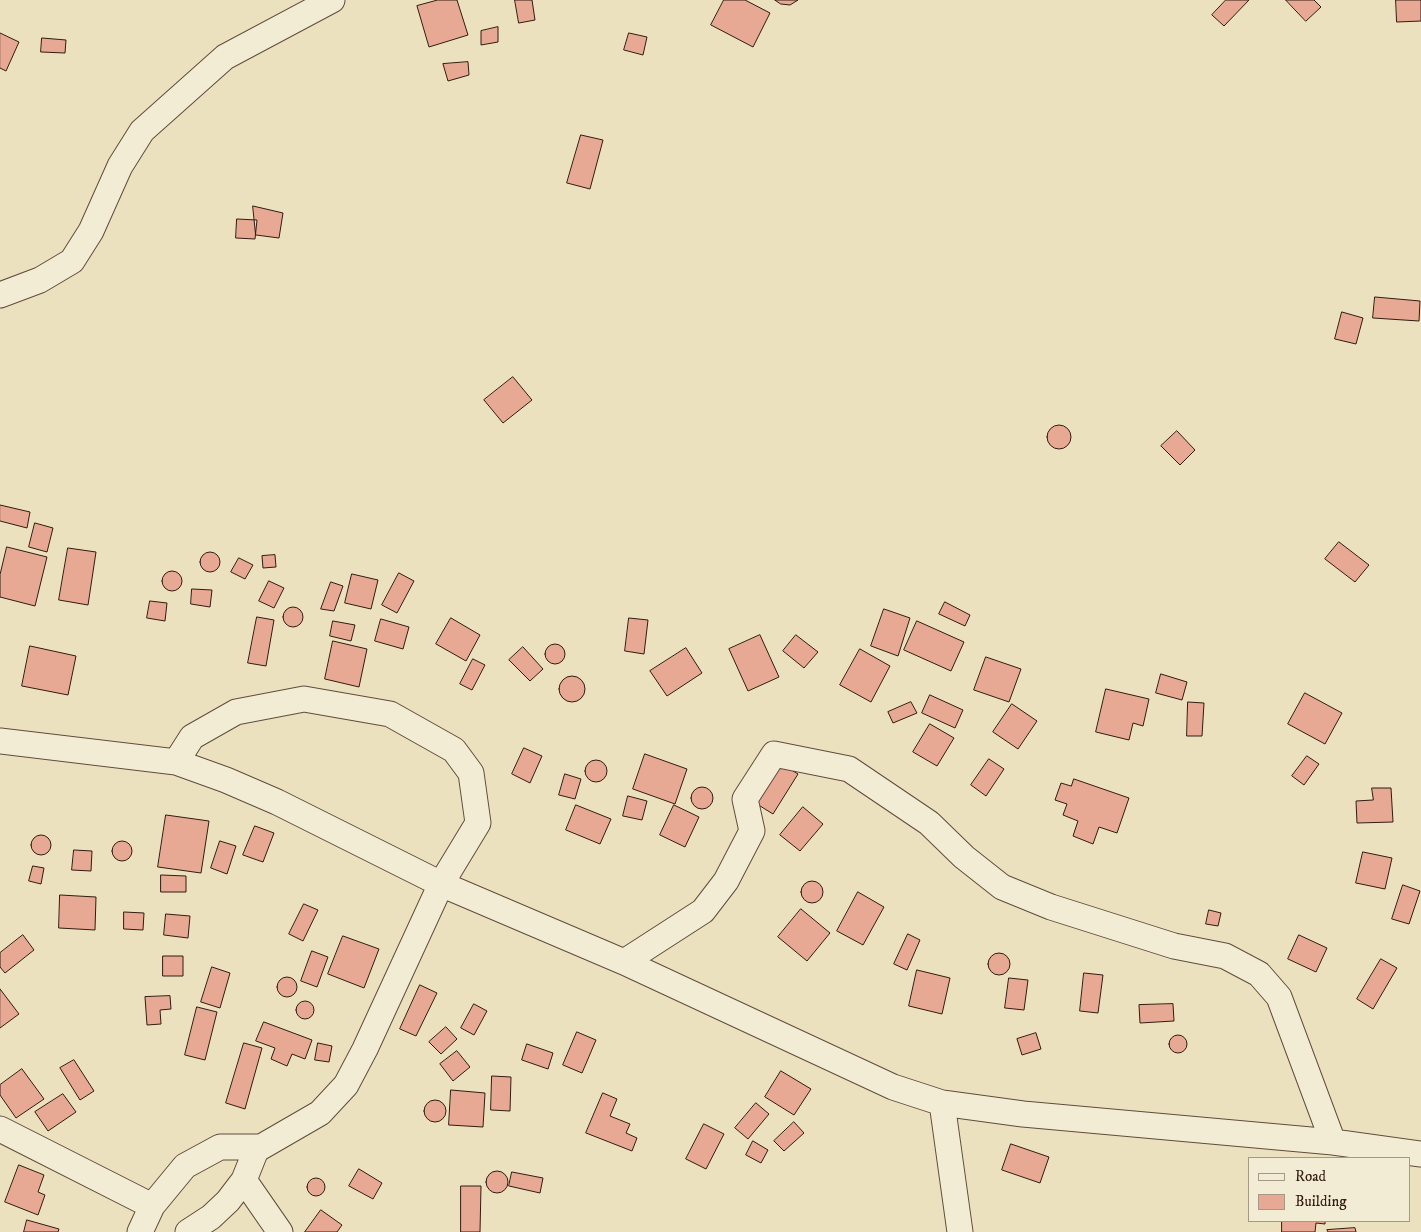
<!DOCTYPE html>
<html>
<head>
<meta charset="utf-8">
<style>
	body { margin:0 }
	#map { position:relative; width:1421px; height:1232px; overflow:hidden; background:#ece1be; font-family:"IM FELL DW Pica",serif }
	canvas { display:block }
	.legend { position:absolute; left:1248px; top:1157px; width:162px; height:65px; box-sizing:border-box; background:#f3ecd5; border:1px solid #a59886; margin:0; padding:6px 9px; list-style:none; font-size:15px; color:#311b10 }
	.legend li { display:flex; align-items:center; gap:10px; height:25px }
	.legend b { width:25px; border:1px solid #a59886 }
</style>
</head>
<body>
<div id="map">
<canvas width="1421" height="1232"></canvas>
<ul class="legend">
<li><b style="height:6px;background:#f3ecd5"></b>Road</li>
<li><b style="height:14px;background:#e7a994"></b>Building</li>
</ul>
</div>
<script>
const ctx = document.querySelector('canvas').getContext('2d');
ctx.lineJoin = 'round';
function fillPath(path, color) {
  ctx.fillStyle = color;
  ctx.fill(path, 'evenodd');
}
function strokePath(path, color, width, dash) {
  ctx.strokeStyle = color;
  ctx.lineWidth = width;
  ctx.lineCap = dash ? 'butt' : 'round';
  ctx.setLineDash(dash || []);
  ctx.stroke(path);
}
const building = new Path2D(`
	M438 0H457L468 35 429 47 417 6Z
	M515 0H532L535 20 519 23Z
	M724 0H745L770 13 753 47 711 25Z
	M775 0H798L790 5 781 4Z
	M1226 0H1249L1224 26 1212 15Z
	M1286 0H1314L1321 7 1306 21Z
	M1396 0H1421V21L1397 22Z
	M498 27V42L481 45V31Z
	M0 33 19 42 6 71 0 68Z
	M629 33 647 37 643 55 624 50Z
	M42 38 66 40 65 53 41 52Z
	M468 62 469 75 448 81 443 64Z
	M581 135 603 140 590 189 567 183Z
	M253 206 283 213 279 238 256 235Z
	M237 219 257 220 255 239 236 238Z
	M1375 297 1420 301 1419 321 1373 318Z
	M1342 312 1363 318 1356 344 1335 339Z
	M513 377 532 400 503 423 484 400Z
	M1047 437a12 12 0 1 1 24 0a12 12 0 1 1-24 0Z
	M1177 431 1195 450 1180 465 1161 446Z
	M0 505 30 512 27 528 0 521Z
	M35 523 53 528 47 552 29 547Z
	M1339 542 1369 565 1355 582 1325 559Z
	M7 547 47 557 35 606 0 597V575Z
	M68 548 96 552 88 605 59 600Z
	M200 562a10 10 0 1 1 20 0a10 10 0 1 1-20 0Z
	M275 555 276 567 263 568 262 556Z
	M239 558 253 565 245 579 231 572Z
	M162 581a10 10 0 1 1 20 0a10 10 0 1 1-20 0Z
	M399 573 414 581 397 613 382 605Z
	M352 574 378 580 371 609 345 603Z
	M269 581 284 588 274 608 259 601Z
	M331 582 343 586 334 611 321 609Z
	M192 589 212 590 210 607 191 604Z
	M150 601 167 603 165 621 147 618Z
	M945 602 970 615 965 626 939 614Z
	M283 617a10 10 0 1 1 20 0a10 10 0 1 1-20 0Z
	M884 609 910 618 898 656 871 646Z
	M257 617 274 620 266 666 248 663Z
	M451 618 480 635 466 661 436 644Z
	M629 618 648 620 644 654 625 651Z
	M381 619 409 627 403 649 375 641Z
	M333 621 355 625 351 641 330 636Z
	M917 621 964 642 951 671 904 650Z
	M760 635 779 677 748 691 729 649Z
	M796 635 818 652 804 668 783 651Z
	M333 641 367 649 359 687 325 679Z
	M545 654a10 10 0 1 1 20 0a10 10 0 1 1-20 0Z
	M30 646 76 656 68 695 22 686Z
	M523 647 543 669 530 681 509 660Z
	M686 648 702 673 667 696 650 671Z
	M860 649 890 666 871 702 840 685Z
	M986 657 1021 669 1009 702 974 690Z
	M473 659 485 665 472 690 460 684Z
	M1161 674 1187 682 1182 700 1156 693Z
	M559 689a13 13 0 1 1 26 0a13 13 0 1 1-26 0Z
	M1106 689 1149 699 1143 726 1133 723 1129 740 1096 732Z
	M1305 693 1342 713 1325 744 1288 724Z
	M930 695 963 710 955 728 922 713Z
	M911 702 917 713 893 723 888 712Z
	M1188 702 1204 703 1202 736H1187Z
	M1012 704 1037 721 1018 749 993 732Z
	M930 724 954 738 937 766 913 752Z
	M524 748 542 756 530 783 512 774Z
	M645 754 687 769 675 804 633 789Z
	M1307 756 1319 764 1304 785 1292 776Z
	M989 759 1004 769 986 796 971 785Z
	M585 771a11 11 0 1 1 22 0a11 11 0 1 1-22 0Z
	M777 761 798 774 773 814 752 801Z
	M565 774 581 779 575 799 559 795Z
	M1074 779 1129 798 1117 833 1099 827 1093 844 1073 836 1078 821 1063 815 1067 804 1055 800 1061 783 1071 786Z
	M691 798a11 11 0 1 1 22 0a11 11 0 1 1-22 0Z
	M1372 788H1391L1393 822 1357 823 1356 801 1373 800Z
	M628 796 647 801 642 820 623 816Z
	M576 805 611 819 600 844 566 830Z
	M674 805 699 817 685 847 660 835Z
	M803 807 823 824 800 851 780 835Z
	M166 815 209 821 201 873 158 867Z
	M255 826 274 833 263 862 243 855Z
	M31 845a10 10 0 1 1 20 0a10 10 0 1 1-20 0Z
	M220 841 236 846 227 874 211 868Z
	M112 851a10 10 0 1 1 20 0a10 10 0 1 1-20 0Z
	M74 850 92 851 91 871 72 870Z
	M1363 852 1392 858 1385 889 1356 883Z
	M33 866 44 868 41 884 29 881Z
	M161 875 186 876V892H161Z
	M801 892a11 11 0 1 1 22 0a11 11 0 1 1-22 0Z
	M1403 885 1420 891 1409 924 1392 919Z
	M858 892 884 907 863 945 837 931Z
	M60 895 96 897 95 930 59 928Z
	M304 904 318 910 303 941 289 934Z
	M801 909 830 933 807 961 778 937Z
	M1209 910 1221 913 1218 926 1206 924Z
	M124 912 144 913 143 930 124 929Z
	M166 914 190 916 188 938 164 935Z
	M908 934 920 940 907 970 894 964Z
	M23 935 34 950 5 973 0 967V953Z
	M1299 935 1327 948 1316 972 1288 959Z
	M343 936 379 949 364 988 328 974Z
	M312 951 328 957 317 987 301 981Z
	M988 964a11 11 0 1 1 22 0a11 11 0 1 1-22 0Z
	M163 956H183V976H163Z
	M1381 959 1397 968 1373 1009 1357 999Z
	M212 967 230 973 220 1008 201 1002Z
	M917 970 950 978 942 1014 909 1006Z
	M1084 973 1103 975 1098 1013 1080 1011Z
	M277 987a10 10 0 1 1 20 0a10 10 0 1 1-20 0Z
	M1009 978 1028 980 1024 1010 1005 1008Z
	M420 985 437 993 416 1036 400 1029Z
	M0 989 19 1014 0 1028Z
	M170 996 171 1009 160 1010 161 1024 147 1025 145 997Z
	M296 1010a9 9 0 1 1 18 0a9 9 0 1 1-18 0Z
	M474 1004 487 1011 474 1035 461 1028Z
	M1173 1004 1174 1021 1140 1023 1139 1005Z
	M197 1007 217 1012 205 1060 185 1055Z
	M264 1022 312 1040 305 1059 292 1054 287 1066 271 1059 275 1048 256 1041Z
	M446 1027 457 1039 441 1054 429 1042Z
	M577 1032 596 1040 582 1073 563 1065Z
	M1036 1033 1041 1049 1022 1055 1017 1039Z
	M1169 1044a9 9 0 1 1 18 0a9 9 0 1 1-18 0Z
	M244 1043 262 1048 245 1109 226 1103Z
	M318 1043 332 1046 329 1062 315 1060Z
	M527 1044 553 1053 548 1069 522 1060Z
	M457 1051 470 1067 453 1081 440 1064Z
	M74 1060 94 1091 80 1100 60 1068Z
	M22 1069 44 1099 16 1118 0 1095V1085Z
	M781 1071 811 1089 794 1115 765 1097Z
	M492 1076 511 1077 510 1111 491 1110Z
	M451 1090 485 1093 483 1127 449 1125Z
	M603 1093 617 1099 610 1116 630 1124 626 1133 637 1138 632 1151 586 1133Z
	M63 1094 76 1112 48 1131 35 1112Z
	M424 1111a11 11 0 1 1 22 0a11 11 0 1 1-22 0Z
	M756 1103 769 1114 748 1139 735 1128Z
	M794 1122 804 1133 784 1151 774 1141Z
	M704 1124 724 1134 706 1169 686 1159Z
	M753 1141 768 1150 761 1163 746 1155Z
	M1011 1144 1049 1157 1040 1183 1002 1170Z
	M19 1165 44 1175 38 1192 45 1195 38 1215 5 1202Z
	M359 1169 382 1183 373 1199 349 1186Z
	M486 1182a11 11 0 1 1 22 0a11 11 0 1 1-22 0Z
	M512 1172 543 1178 540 1193 509 1186Z
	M307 1187a9 9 0 1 1 18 0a9 9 0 1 1-18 0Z
	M461 1186H481L480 1232H461Z
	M321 1210 342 1225 337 1232H305Z
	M27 1220 59 1229 58 1232H24Z
	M1282 1221H1325V1224L1316 1223 1315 1232H1282Z
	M1355 1228 1356 1232H1328L1327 1230Z`);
fillPath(building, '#e7a994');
strokePath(building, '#311b10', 1);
const minor = new Path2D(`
	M0 295 40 280 72 261 91 231 120 166 142 131 225 57 332 0
	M0 741 176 762 226 780 277 802 441 884 624 962 893 1087 942 1103 1023 1114 1333 1142 1421 1154
	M176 762 192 737 236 712 304 699 390 714 454 750 471 773 478 823 441 884 365 1049 346 1085 320 1113 256 1150 244 1180 228 1201 211 1217 188 1232
	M624 962 703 911 726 881 752 831 745 799 774 754 849 769 929 823 964 857 1002 887 1051 907 1174 946 1225 956 1259 974 1279 997 1333 1142
	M942 1103 960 1232
	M0 1129 152 1206
	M244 1180 280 1232
	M140 1232 152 1206 185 1166 220 1147H261L256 1150`);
strokePath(minor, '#604c3c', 27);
strokePath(minor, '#f3ecd5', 25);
</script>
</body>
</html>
